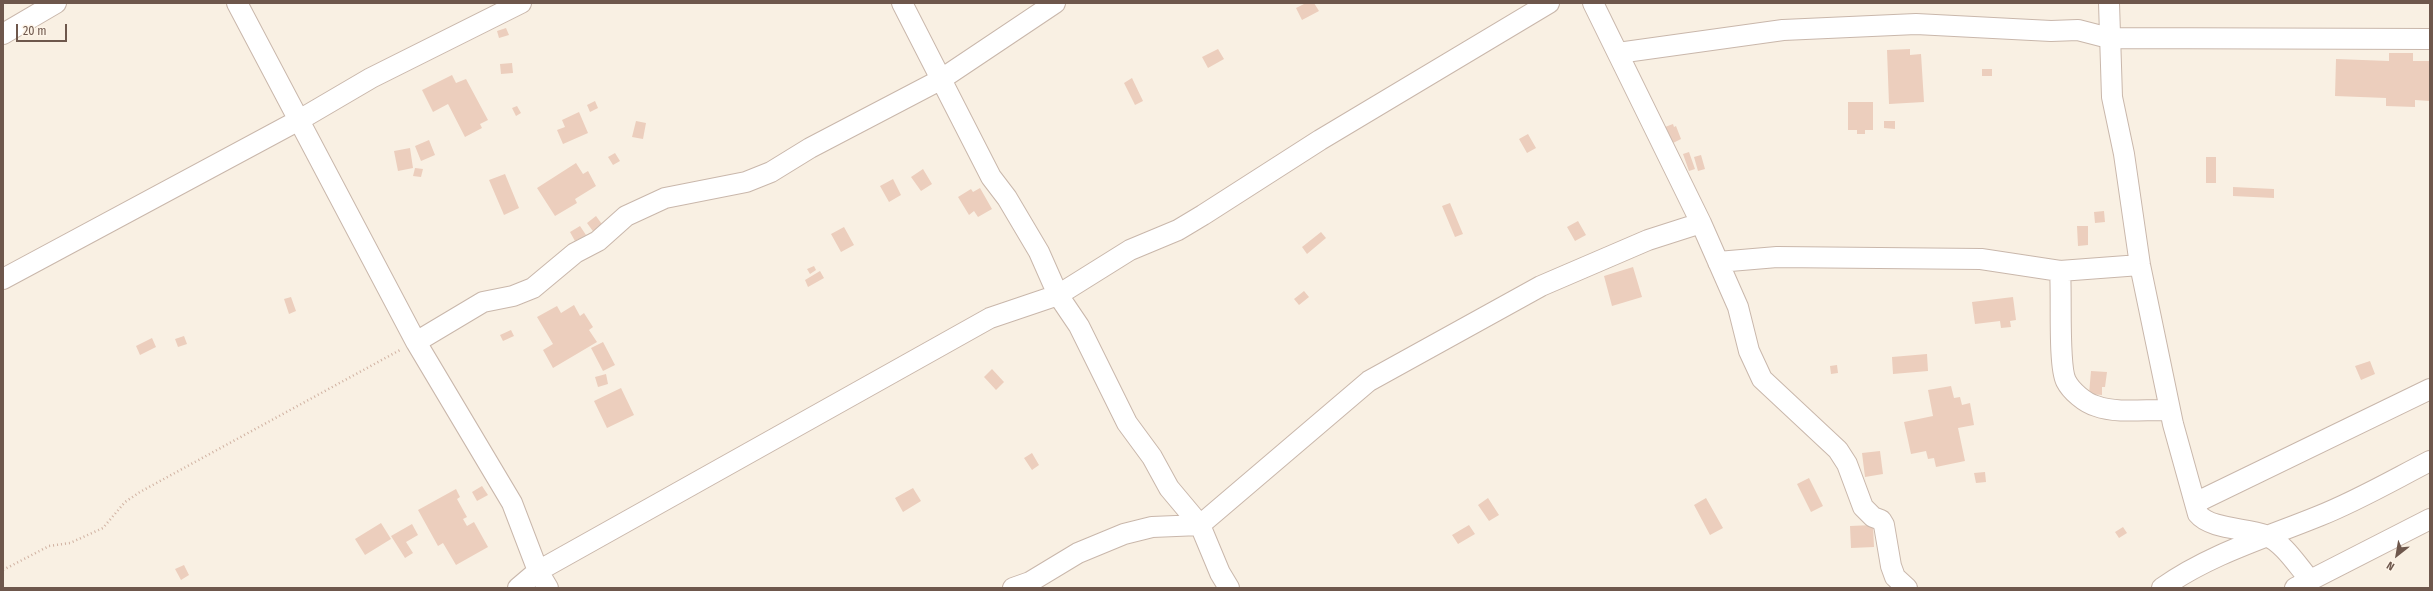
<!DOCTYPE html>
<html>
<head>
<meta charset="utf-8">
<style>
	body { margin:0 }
	#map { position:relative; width:2433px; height:591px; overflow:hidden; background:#f9f0e3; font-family:"Fira Sans Condensed",sans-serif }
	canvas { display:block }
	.frame { position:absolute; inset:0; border:4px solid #6e574c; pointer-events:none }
	.north { position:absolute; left:2377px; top:535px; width:40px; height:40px; -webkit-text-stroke:3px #fdf4e8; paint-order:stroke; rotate:211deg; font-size:11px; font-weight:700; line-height:16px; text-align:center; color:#6e574c }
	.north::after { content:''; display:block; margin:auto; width:14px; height:18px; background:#6e574c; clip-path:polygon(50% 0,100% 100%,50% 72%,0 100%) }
	.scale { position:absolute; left:16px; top:24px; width:51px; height:18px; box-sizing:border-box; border:2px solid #6e574c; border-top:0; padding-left:5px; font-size:12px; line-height:14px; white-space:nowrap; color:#6e574c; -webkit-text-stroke:3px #fdf4e8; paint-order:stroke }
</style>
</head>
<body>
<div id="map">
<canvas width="2433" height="591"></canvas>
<div class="frame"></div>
<div class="north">N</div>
<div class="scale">20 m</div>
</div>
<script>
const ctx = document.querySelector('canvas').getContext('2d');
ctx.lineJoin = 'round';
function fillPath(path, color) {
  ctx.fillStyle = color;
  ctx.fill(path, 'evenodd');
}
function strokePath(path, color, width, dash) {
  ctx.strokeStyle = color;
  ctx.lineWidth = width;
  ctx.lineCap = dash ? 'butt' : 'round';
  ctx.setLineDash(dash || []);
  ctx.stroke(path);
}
fillPath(new Path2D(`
	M1306 3H1314L1319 11 1302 20 1296 8Z
	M506 28 509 35 499 38 497 31Z
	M1218 49 1224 59 1208 68 1202 57Z
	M1910 49V55L1921 54 1924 102 1889 104 1887 50Z
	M2389 53H2413V61H2430V101L2415 100V107L2386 106V98L2335 96 2336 59 2389 61Z
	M512 63 513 73 501 74 500 64Z
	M1982 69H1992V76H1982Z
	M452 75 456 83 466 79 488 120 480 124 482 128 465 137 448 104 433 112 422 90Z
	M1132 78 1143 101 1135 105 1124 83Z
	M595 101 598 108 590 112 587 105Z
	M1848 102H1873V130H1865V134H1857V130H1848Z
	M517 106 521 113 516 116 512 108Z
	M579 112 588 133 563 144 557 130 565 127 562 120Z
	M636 121 646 123 643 139 632 137Z
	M1884 121H1895V129L1884 128Z
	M1673 124 1674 127 1676 126 1681 139 1673 143 1665 127Z
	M1528 134 1536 148 1527 153 1519 139Z
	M429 140 435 155 421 161 415 146Z
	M410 148 413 168 398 171 394 151Z
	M1689 152 1695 169 1689 171 1683 154Z
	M615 153 620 161 613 165 608 157Z
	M1701 155 1705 169 1698 171 1694 157Z
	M2206 157H2216V183H2206Z
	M576 163 583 174 588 171 596 186 575 199 577 203 555 216 537 188Z
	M415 168 423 169 421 177 413 176Z
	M923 169 932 184 921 191 911 177Z
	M505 174 519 208 504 215 489 180Z
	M893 179 901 195 889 202 880 186Z
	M2233 187 2274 189V198L2233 196Z
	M980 188 992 209 978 217 974 211 969 215 958 197 971 189 973 192Z
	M1450 203 1463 234 1455 237 1442 206Z
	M2104 211 2105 222 2095 223 2094 212Z
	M596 216 604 227 595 234 587 223Z
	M1578 221 1586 235 1575 241 1567 227Z
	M580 226 586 235 575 241 570 232Z
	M2077 226H2088V245L2078 246Z
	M844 227 854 245 841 252 831 234Z
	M1321 232 1326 238 1307 254 1302 247Z
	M814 266 816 270 810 274 807 269Z
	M1633 267 1642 297 1612 306 1604 276Z
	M820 271 824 278 808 287 805 280Z
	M1304 291 1309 297 1299 305 1294 299Z
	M291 297 296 311 289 314 284 299Z
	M2013 297 2016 320 2010 321 2011 327 2001 328 2000 321 1975 324 1972 302Z
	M574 305 580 316 584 313 593 327 589 330 597 342 553 368 543 350 553 344 537 317 557 306 561 313Z
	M511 330 514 336 503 341 500 335Z
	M184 336 187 344 178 347 175 339Z
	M152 338 156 347 140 355 136 346Z
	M603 342 615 365 603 371 591 348Z
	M1927 354 1928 371 1893 374 1892 357Z
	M2370 361 2375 374 2361 380 2355 366Z
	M1837 365 1838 373 1831 374 1830 366Z
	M992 369 1004 382 996 390 984 377Z
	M2091 371 2107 372 2105 387H2102V395L2089 394Z
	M606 374 608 384 598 387 595 377Z
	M1951 386 1954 398 1960 397 1962 405 1970 403 1974 425 1958 428 1965 461 1936 467 1934 458 1928 459 1926 451 1911 454 1904 422 1933 416 1928 390Z
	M621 388 634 415 607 428 594 401Z
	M1880 451 1883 474 1865 477 1862 453Z
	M1032 453 1039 465 1032 470 1024 458Z
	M1985 472 1986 482 1976 483 1974 473Z
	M1809 478 1823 506 1811 512 1797 484Z
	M482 486 488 495 477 501 472 492Z
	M913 488 921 501 903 512 895 498Z
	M456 489 460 497 457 499 467 517 463 519 467 526 474 522 488 547 456 565 443 543 438 546 418 510Z
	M1488 498 1499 515 1489 521 1478 505Z
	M1706 498 1723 528 1710 535 1694 505Z
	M381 523 391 539 365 555 355 539Z
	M412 524 418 535 406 542 413 553 405 558 391 536Z
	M1469 525 1475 534 1458 544 1452 535Z
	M1873 525 1874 547 1851 548 1850 526Z
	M2123 527 2127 533 2119 538 2115 532Z
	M184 565 189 575 181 580 175 569Z`), '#eccebd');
const minor = new Path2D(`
	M237 3 416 342 512 503 538 571 548 588
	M902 3 991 177 1007 198 1039 252 1058 295 1079 326 1127 423 1152 457 1169 488 1200 525 1220 573 1229 588
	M1593 3 1701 223 1738 307 1749 351 1762 379 1838 450 1847 464 1863 507 1873 517 1881 520 1884 525 1891 566 1895 577 1907 588
	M2109 3 2112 97 2124 154 2140 265 2173 424 2198 514C2210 529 2246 528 2265 535 2284 543 2297 565 2310 580
	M3 34 56 3
	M1618 53 1783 30 1916 24 2051 31 2078 30 2109 38 2430 39
	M1718 262 1777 257 1981 259 2060 271 2140 265
	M2060 271C2062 294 2058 365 2066 381 2071 391 2085 403 2096 406 2118 414 2147 409 2170 410
	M3 279 301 119 371 78 521 3
	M416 342 483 302 513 296 533 288 575 253 598 241 626 216 665 198 746 182 771 172 810 148 940 80 1055 3
	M2195 503 2430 389
	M518 588 538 571 990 318 1058 295 1130 250 1178 230 1203 215 1320 140 1549 3
	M1013 588 1030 582 1078 553 1124 534 1152 527 1200 525 1369 381 1541 286 1648 240 1701 223
	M2162 588C2210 554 2265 538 2319 516 2357 501 2393 480 2430 461
	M2295 588 2430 519`);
strokePath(minor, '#c9b7ab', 22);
strokePath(new Path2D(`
	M3 570 49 546 70 543 103 528 125 502 140 492 400 350`), '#d0b1a1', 2.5, [1, 3]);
strokePath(minor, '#fff', 20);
</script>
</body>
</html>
